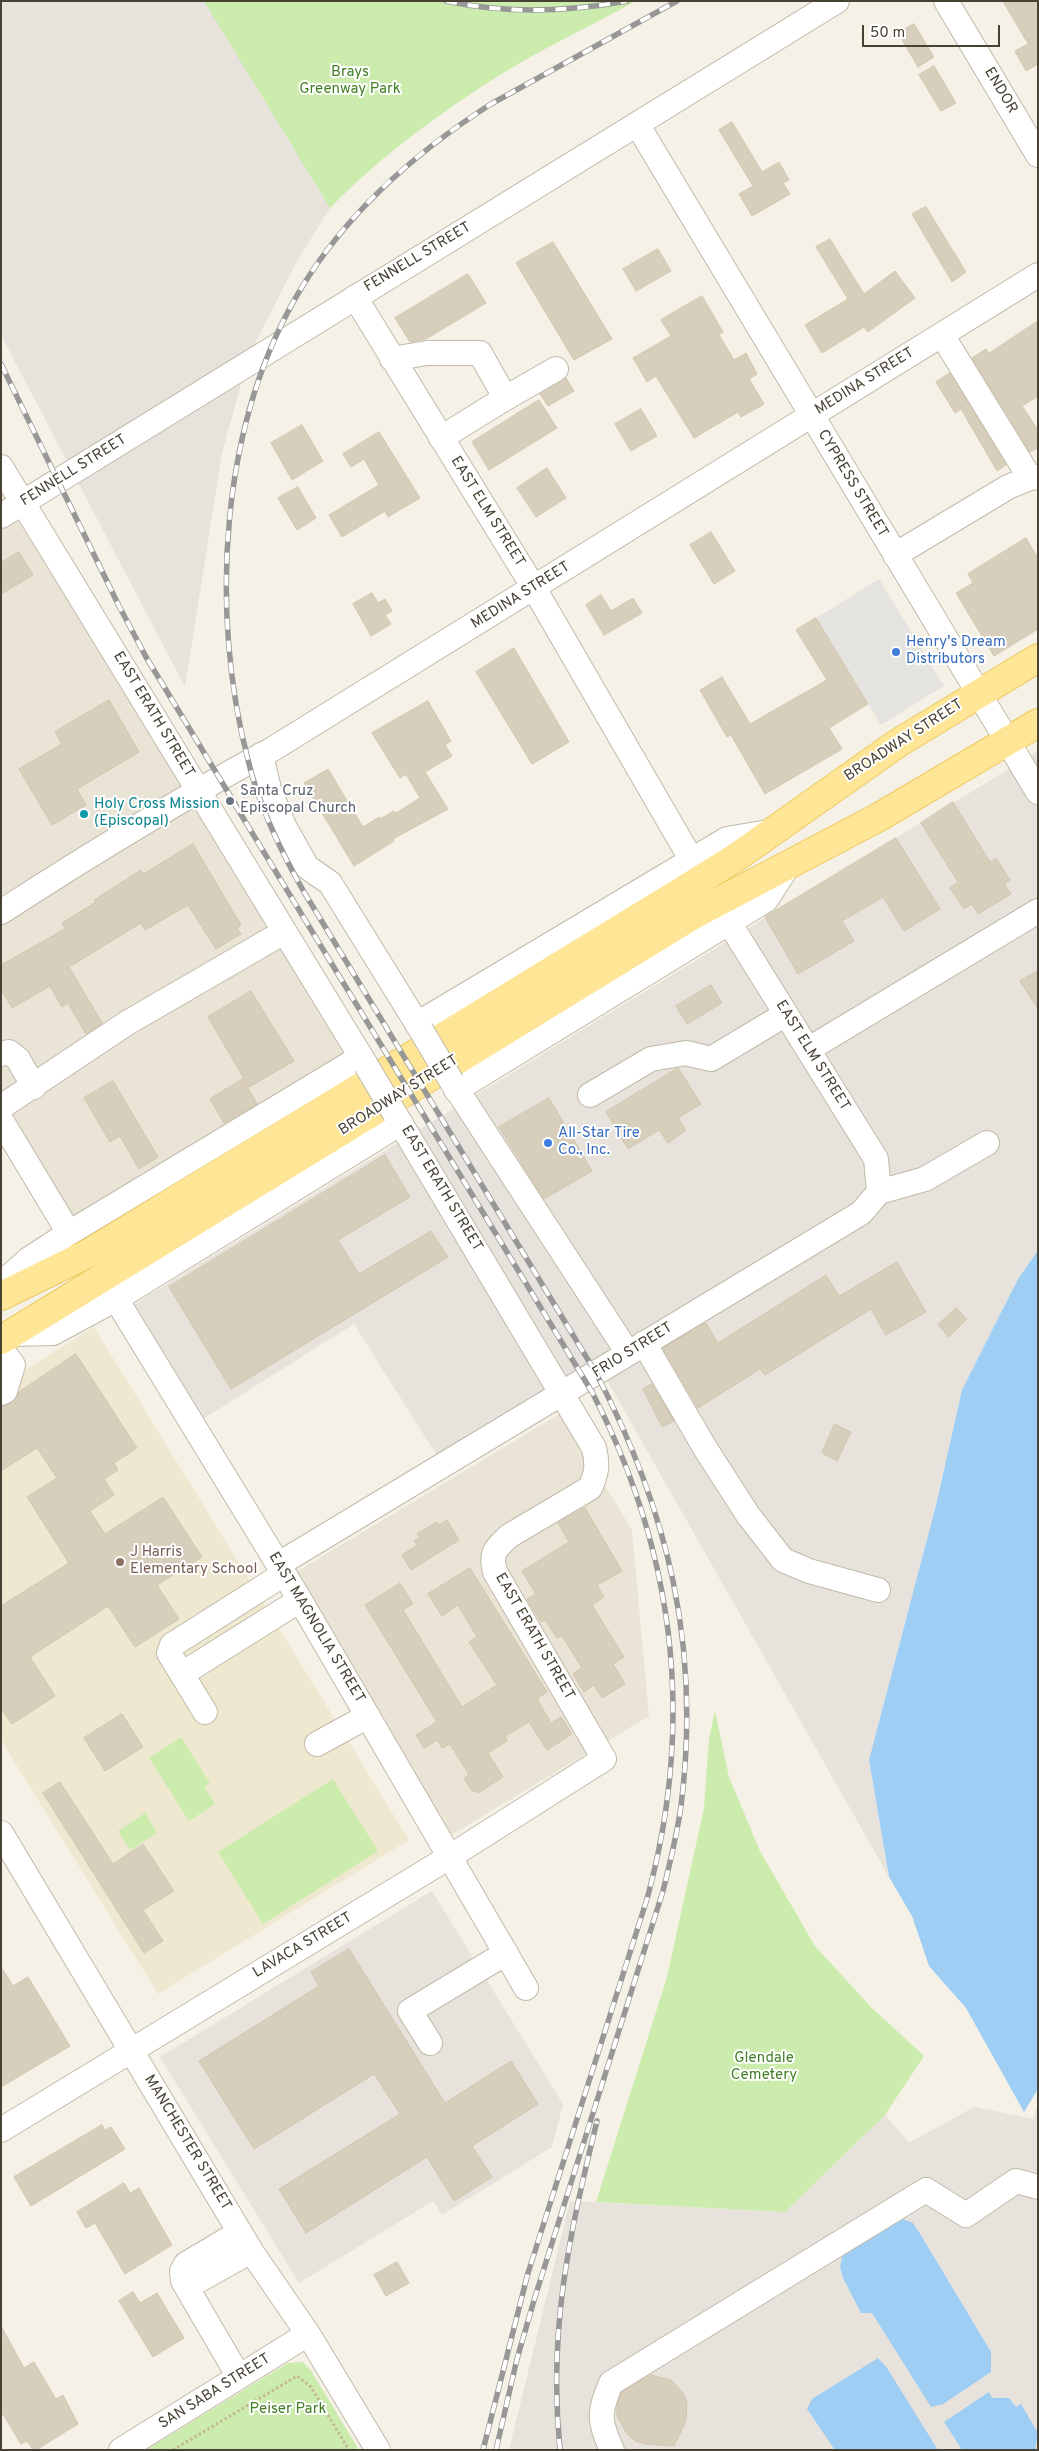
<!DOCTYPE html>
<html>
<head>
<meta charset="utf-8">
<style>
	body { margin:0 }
	#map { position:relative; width:1039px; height:2451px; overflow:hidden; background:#f5f1e7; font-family:Overpass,sans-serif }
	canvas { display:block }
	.frame { position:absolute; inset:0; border:2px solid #484235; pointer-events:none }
	.scale { position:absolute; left:862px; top:25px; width:138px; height:22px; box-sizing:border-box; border:2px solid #484235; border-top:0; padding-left:6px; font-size:15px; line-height:18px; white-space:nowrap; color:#484235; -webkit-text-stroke:4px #fff; paint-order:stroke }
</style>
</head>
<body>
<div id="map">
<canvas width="1039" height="2451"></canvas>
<div class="frame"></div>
<div class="scale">50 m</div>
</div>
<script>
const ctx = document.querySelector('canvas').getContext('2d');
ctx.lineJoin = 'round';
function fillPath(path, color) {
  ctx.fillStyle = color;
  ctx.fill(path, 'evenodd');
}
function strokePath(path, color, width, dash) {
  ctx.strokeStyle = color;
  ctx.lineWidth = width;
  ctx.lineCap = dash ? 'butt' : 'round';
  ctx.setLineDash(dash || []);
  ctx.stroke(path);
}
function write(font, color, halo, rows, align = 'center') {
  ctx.font = font + ' Overpass,sans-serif';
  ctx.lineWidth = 4;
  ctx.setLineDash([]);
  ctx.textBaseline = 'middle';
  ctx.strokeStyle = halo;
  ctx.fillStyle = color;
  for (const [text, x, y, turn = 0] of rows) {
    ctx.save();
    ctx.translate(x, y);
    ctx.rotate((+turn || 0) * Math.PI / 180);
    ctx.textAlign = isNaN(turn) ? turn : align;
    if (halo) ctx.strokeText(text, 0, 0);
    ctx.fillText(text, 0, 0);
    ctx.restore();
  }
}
fillPath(new Path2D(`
	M1 480 354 1058 72 1223 1 1104Z
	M561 1413 632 1530 649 1716 451 1835 293 1574Z`), '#e9e4d5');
fillPath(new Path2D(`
	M1 1H323L305 166 330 208 297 261 249 355 222 453 185 687 1 335Z
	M1038 751V1250L1018 1279 962 1390 936 1505 869 1760 889 1877 595 1359 439 1459 354 1324 203 1419 131 1306Z
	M432 1891 563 2104 552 2147 442 2215 433 2201 299 2283 160 2057Z
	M1038 2103V2450H509L570 2201 785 2212 885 2115 909 2143 974 2107 1033 2119Z`), '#e7e3dc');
fillPath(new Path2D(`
	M94 1327 409 1840 158 1994 1 1740V1385Z`), '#efe8d0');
fillPath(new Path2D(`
	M204 1H636C593 25 547 46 505 72 442 111 382 155 330 208Z
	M715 1711 729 1777 760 1851 815 1946 870 2006 924 2056 885 2115 785 2212 596 2202 667 1977 704 1808 709 1739Z
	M181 1737 210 1783 204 1786 215 1804 189 1821 149 1758Z
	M333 1779 378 1851 263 1924 218 1852Z
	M145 1813 157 1833 130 1850 118 1831Z
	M302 2362 310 2369 359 2450H146L288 2363Z`), '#ccecad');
fillPath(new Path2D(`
	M879 579 944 686 881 725 816 618Z`), '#e5e3df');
fillPath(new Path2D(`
	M1038 1250V2089L1024 2112 966 2008 929 1966 912 1916 889 1877 869 1760 936 1505 962 1390 1018 1279Z
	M900 2218 913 2223 919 2232 991 2352V2372L943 2404 931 2407 872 2313H861L843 2278 840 2267 843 2253Z
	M878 2358 887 2368 938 2450H835L807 2409 812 2399Z
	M989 2392 992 2398H1009L1016 2407 1021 2404 1038 2433 1035 2450H962L944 2422Z`), '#9fcef5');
const building = new Path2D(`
	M1003 1H1038V64L1026 71 1015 51 1028 44Z
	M914 24 934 57 918 67 898 33Z
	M934 66 956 103 941 111 919 75Z
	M732 122 762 172 779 162 789 180 783 183 790 194 752 216 739 194 753 186 719 130Z
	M926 207 966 272 952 282 912 214Z
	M830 239 864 294 895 271 915 298 868 332 864 327 822 353 805 325 848 299 816 247Z
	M553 242 612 339 574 360 516 263Z
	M658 249 671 271 636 291 623 269Z
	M468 274 486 303 426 339 410 342 395 318Z
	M702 296 723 332 719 335 734 360 746 353 757 374 749 379 764 404 741 417 738 412 694 438 656 376 647 382 633 358 671 336 661 320Z
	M1038 321V396L1022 406 1038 430V448L1030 452 972 358 986 349 989 353Z
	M950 373 1006 465 997 471 961 409 955 413 936 382Z
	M566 378 574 391 548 406 540 394Z
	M539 400 557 428 489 470 472 442Z
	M641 409 657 436 631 451 615 424Z
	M302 425 323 461 292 480 271 443Z
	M379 432 420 498 388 517 385 511 342 537 329 515 379 485 364 459 351 467 343 454Z
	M547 468 566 498 536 517 517 488Z
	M298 487 316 518 297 530 278 498Z
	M711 532 735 571 714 584 690 545Z
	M1026 538 1038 558V629L994 656 956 593 973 583 968 574Z
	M19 552 33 575 1 594V563Z
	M372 593 378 603 385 599 392 611 385 615 391 624 371 636 353 604Z
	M601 595 611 611 633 598 642 613 604 635 586 605Z
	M816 618 868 704 829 728 842 749 765 794 731 735 727 737 700 690 722 677 750 724 827 680 796 630Z
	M514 648 569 742 532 764 476 672Z
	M109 700 139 752 77 789 86 805 52 825 19 769 62 744 55 732Z
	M428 701 451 741 445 745 452 756 425 772 448 809 393 839 394 841 354 866 304 783 328 769 363 827 379 817 380 819 394 811 396 813 420 798 406 774 400 778 372 733Z
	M953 802 990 862 996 858 1010 880 1004 884 1011 894 978 914 972 904 964 909 950 888 958 882 921 823Z
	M896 838 940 909 904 931 883 897 842 921 854 941 798 974 765 917Z
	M193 844 241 925 237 928 241 934 216 949 188 905 145 930 141 923 69 967 102 1023 86 1034 68 1003 62 1007 50 986 12 1008 1 989V965L65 929 62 923 96 902 94 900 141 870 143 874Z
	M1038 971V1009L1020 981Z
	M711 985 722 1003 687 1024 676 1006Z
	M251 991 294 1061 249 1087 208 1017Z
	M678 1068 701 1104 678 1118 686 1130 668 1143 659 1130 628 1149 606 1112Z
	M243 1079 257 1104 224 1123 210 1099Z
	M113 1081 158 1157 139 1169 120 1136 110 1142 84 1098Z
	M549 1098 592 1171 544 1199 499 1127Z
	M385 1155 410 1197 338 1240 359 1274 431 1231 448 1257 231 1389 169 1287Z
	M897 1262 926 1312 886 1335 871 1309 765 1375 760 1369 698 1408 663 1348 706 1323 718 1343 826 1275 839 1296Z
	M956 1308 967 1319 949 1337 938 1325Z
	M76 1354 137 1448 114 1463 118 1470 104 1479 114 1495 90 1511 105 1534 163 1497 202 1557 157 1585 179 1619 135 1647 108 1606 30 1657 55 1696 12 1724 1 1708V1606L69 1563 27 1497 57 1478 37 1448 1 1471V1407L11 1403 19 1392Z
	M652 1384 674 1421 662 1427 643 1389Z
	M835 1424 851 1432 837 1461 822 1453Z
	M585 1508 622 1571 597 1585 604 1597 592 1605 624 1657 613 1664 625 1684 602 1698 594 1685 584 1692 573 1674 582 1668 564 1639 561 1636 557 1638 545 1620 541 1622 527 1599 536 1594 522 1571 569 1542 558 1523Z
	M447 1520 459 1540 411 1570 402 1555 417 1545 414 1541 420 1537 417 1534 437 1522 439 1525Z
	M470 1568 547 1692 537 1699 551 1723 561 1717 572 1734 547 1750 529 1722 505 1736 507 1741 488 1753 503 1777 478 1793 476 1790 473 1792 464 1778 468 1776V1773L450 1744 442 1748 437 1740 424 1748 416 1735 437 1722 365 1605 400 1583 413 1604 403 1610 462 1707 497 1685 469 1642 477 1637 458 1605 442 1616 428 1594Z
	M122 1714 143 1747 105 1771 84 1738Z
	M60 1782 113 1864 143 1844 174 1891 143 1910 163 1941 144 1953 43 1793Z
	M349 1949 445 2103 511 2061 538 2104 472 2146 492 2177 454 2201 427 2157 306 2233 279 2189 400 2114 374 2074 254 2149 199 2061 319 1986 311 1972Z
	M1 1967 13 1986 28 1977 70 2046 1 2087Z
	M102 2125 105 2130 111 2127 125 2149 31 2206 14 2177Z
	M124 2183 130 2193 139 2188 172 2245 125 2274 95 2223 86 2228 77 2212Z
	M397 2262 409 2283 386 2296 374 2275Z
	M133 2292 140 2303 157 2293 184 2338 153 2357 119 2301Z
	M1 2326 24 2368 34 2362 56 2399 63 2395 78 2424 36 2450H33L27 2441 21 2444 1 2411Z
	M651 2375 671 2380 683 2393 687 2402 686 2421 674 2446 645 2444 635 2441 627 2434 617 2416V2406L622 2392Z`);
fillPath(building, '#d7cebc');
strokePath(building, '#d2c6ae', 1);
const minor = new Path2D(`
	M946 1 1038 155
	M637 124 1038 792
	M355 297 534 588 691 859
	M942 335 1030 478
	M392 359 427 353H480L503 394 504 399 441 438
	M504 399 556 369
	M1 467 366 1065
	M1 516 837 1
	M895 555 1008 487 1030 478 1038 477
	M261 755 269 789 284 826 307 867 330 883 421 1030
	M1 912C89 855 179 800 271 750L1038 275
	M730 924 876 1159 879 1192
	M417 1024 727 839 774 831
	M809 1049 1038 911
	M1 1054 9 1052 18 1059 34 1087
	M452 1082 628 1353
	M456 1090 766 900 790 863
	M590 1095 651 1059 686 1053 711 1059 786 1014
	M1 1107 127 1023 284 932
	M1 1120 69 1233
	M1 1284 29 1259 69 1233 361 1057
	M116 1299 300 1600 526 1988
	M11 1334 53 1333 116 1299 401 1123
	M644 1343 705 1448 748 1515 783 1560 809 1571 878 1590
	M1 1349 13 1365 5 1391 1 1393
	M279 1564 861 1213 879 1192 925 1179 987 1143
	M182 1674 300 1600
	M205 1712 169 1653 172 1645 284 1574
	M317 1744 368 1716
	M1 1833 251 2251 308 2334 378 2450
	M430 2043 410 2011 506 1953
	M1 2130 451 1856 604 1759 495 1572C490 1553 495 1549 509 1536L590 1488C597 1473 598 1464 594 1448L395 1114
	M187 2287 251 2251
	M239 2377 183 2281 182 2271 186 2264 240 2232
	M121 2450 308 2334
	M612 2450C598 2420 599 2412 611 2383L926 2190 966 2215 1016 2181 1038 2187`);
const major = new Path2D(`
	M1 1296 89 1253 682 891 735 858 898 743 1038 658
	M1 1340 695 914 879 817 1038 723`);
strokePath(minor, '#c1baa9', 26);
strokePath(major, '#ecc95e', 30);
strokePath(new Path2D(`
	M173 2450 297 2376 311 2387 349 2450`), '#c4b799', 3, [2.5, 2.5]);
strokePath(minor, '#fff', 24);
strokePath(major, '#ffe696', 28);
const rail = new Path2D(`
	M446 1C507 14 567 12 627 1
	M1 364 119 606 146 657 237 807
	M234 803 592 1392C676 1554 695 1724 647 1899L528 2273 483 2450
	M496 2450 517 2359 535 2297 663 1891C670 1863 677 1835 681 1806 701 1649 669 1512 596 1373L304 892C280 850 259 806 248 760 209 610 220 421 302 287 349 210 416 152 491 104L677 1
	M560 2450C548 2330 569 2236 597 2121`);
strokePath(rail, '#979797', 5.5);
strokePath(rail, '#fff', 4, [11]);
const minorBridge = new Path2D(`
	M421 1030 452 1082
	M366 1065 395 1114`);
strokePath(minorBridge, '#c1baa9', 26, []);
strokePath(minorBridge, '#fff', 24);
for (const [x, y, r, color] of [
	[896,652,5,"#3f7fe0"],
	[230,801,5,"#6b7280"],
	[84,814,5,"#0f9aa8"],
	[548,1143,5,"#3f7fe0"],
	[120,1562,5,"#8d6e63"]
]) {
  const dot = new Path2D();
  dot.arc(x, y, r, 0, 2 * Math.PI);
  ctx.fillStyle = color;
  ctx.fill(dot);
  strokePath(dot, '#fff', 2);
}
write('15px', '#427f24', '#fff', [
	["Brays",350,73],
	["Greenway Park",350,90],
	["Glendale",764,2059],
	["Cemetery",764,2076],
	["Peiser Park",288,2410]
]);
write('15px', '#484235', '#fff', [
	["ENDOR",1000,91,59],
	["FENNELL STREET",418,258,-31],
	["MEDINA STREET",865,382,-32],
	["FENNELL STREET",74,471,-32],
	["CYPRESS STREET",852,484,59],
	["EAST ELM STREET",487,512,58],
	["MEDINA STREET",521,596,-32],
	["EAST ERATH STREET",153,715,59],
	["BROADWAY STREET",904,741,-33],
	["EAST ELM STREET",812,1056,58],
	["BROADWAY STREET",399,1096,-32],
	["EAST ERATH STREET",441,1189,59],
	["FRIO STREET",633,1351,-32],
	["EAST MAGNOLIA STREET",316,1628,59],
	["EAST ERATH STREET",534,1637,60],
	["LAVACA STREET",303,1946,-31],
	["MANCHESTER STREET",187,2143,59],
	["SAN SABA STREET",215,2392,-32]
]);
write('15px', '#366cbe', '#fff', [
	["Henry's Dream",906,643],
	["Distributors",906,660],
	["All-Star Tire",558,1134],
	["Co., Inc.",558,1151]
], 'left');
write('15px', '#5b616d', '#fff', [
	["Santa Cruz",240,792],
	["Episcopal Church",240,809]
], 'left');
write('15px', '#0d838f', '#fff', [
	["Holy Cross Mission",94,805],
	["(Episcopal)",94,822]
], 'left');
write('15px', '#785e54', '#fff', [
	["J Harris",130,1553],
	["Elementary School",130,1570]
], 'left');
</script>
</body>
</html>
